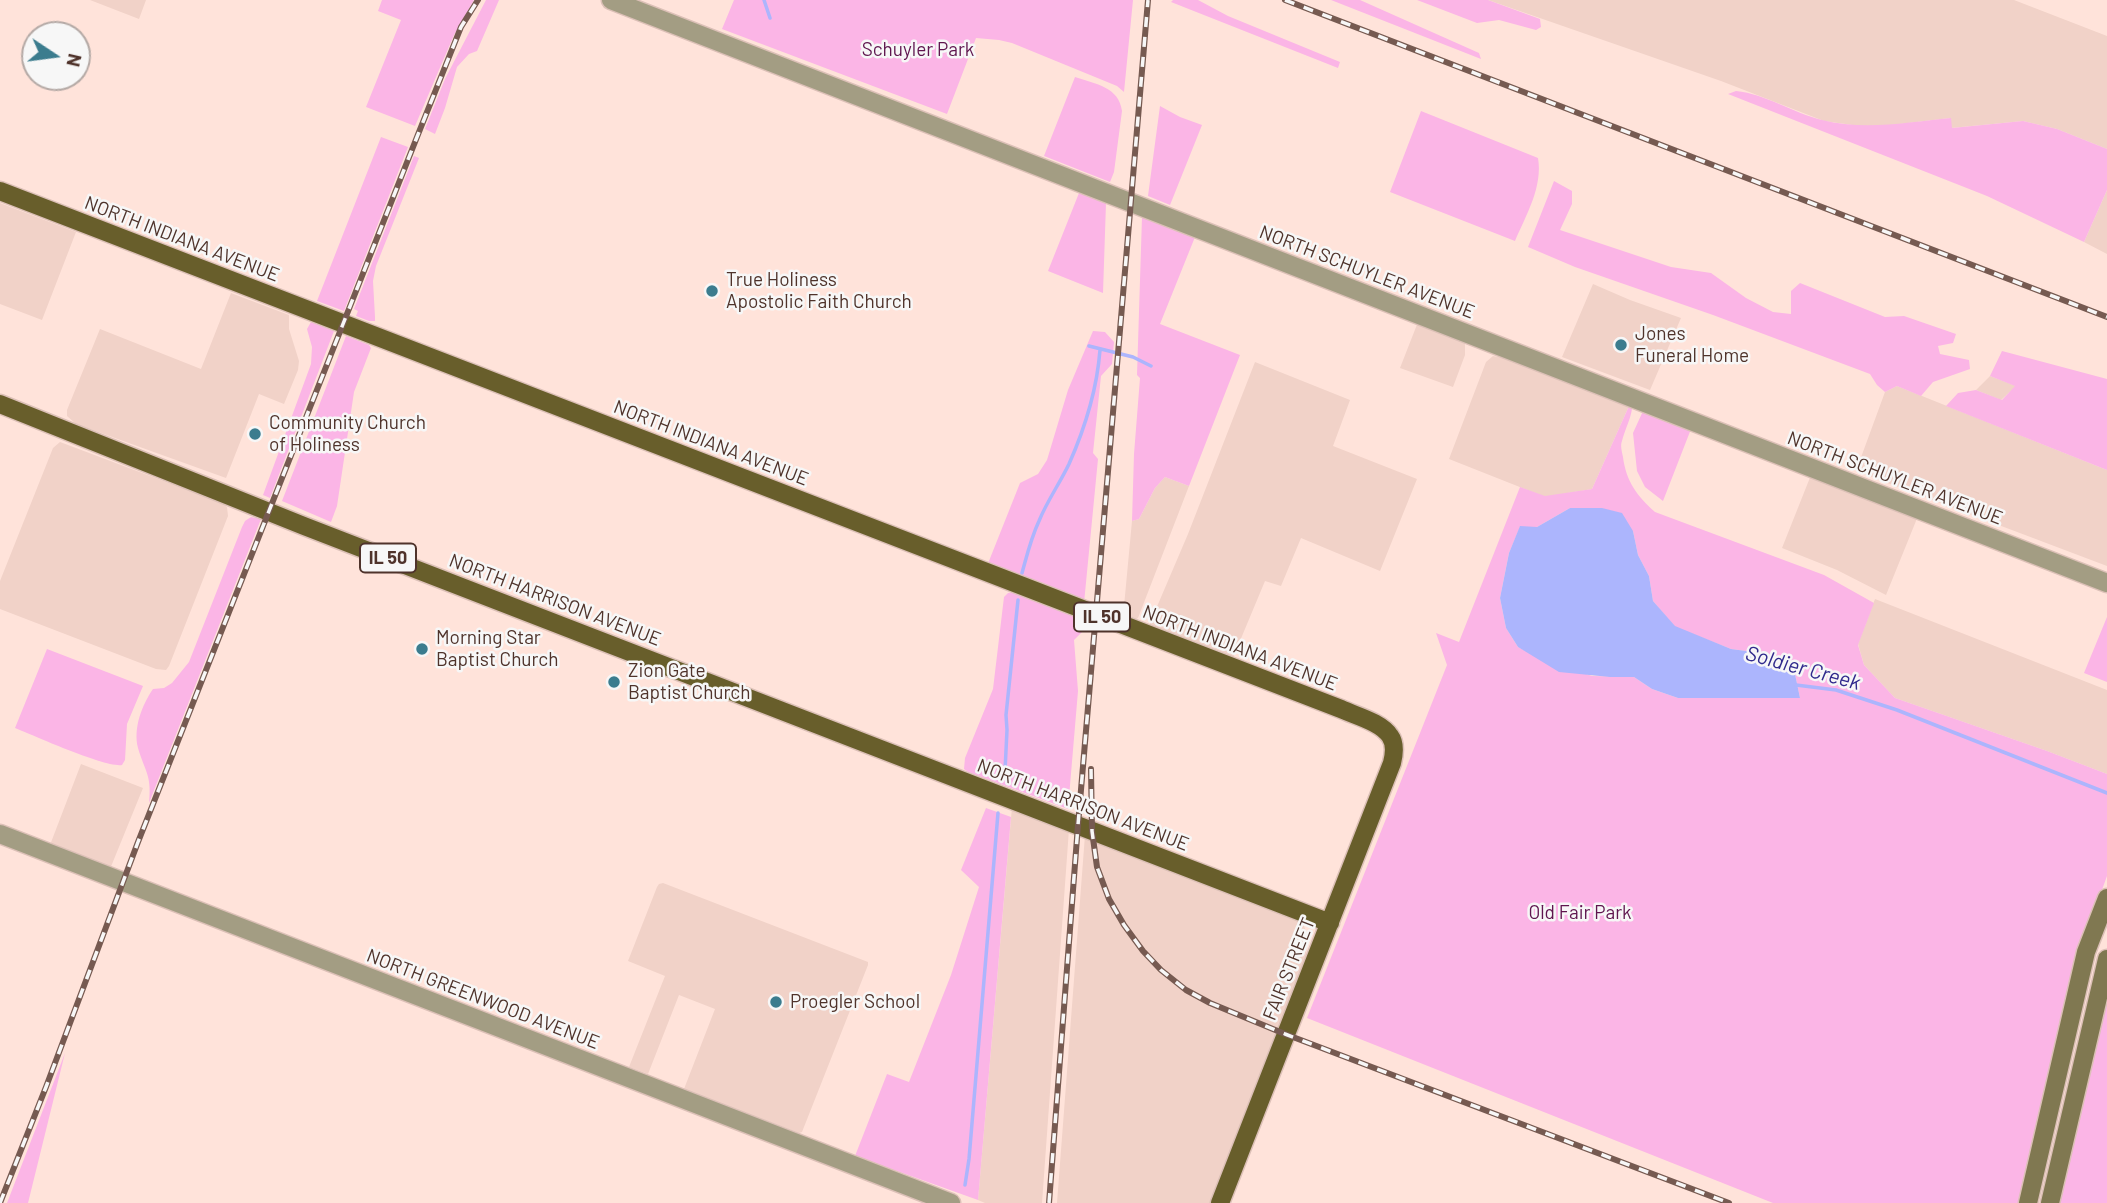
<!DOCTYPE html>
<html>
<head>
<meta charset="utf-8">
<style>
	body { margin:0 }
	#map { position:relative; width:2107px; height:1203px; overflow:hidden; background:#ffe3da; font-family:Barlow,sans-serif }
	canvas { display:block }
	.north { position:absolute; left:21px; top:21px; width:70px; height:70px; box-sizing:border-box; background:#f7f7f7; border:2px solid #b4a9a5; border-radius:50%; rotate:103deg; font-size:19px; font-weight:700; line-height:28px; text-align:center; color:#4f332b }
	.north::after { content:''; display:block; margin:auto; width:24px; height:32px; background:#3b7c8e; clip-path:polygon(50% 0,100% 100%,50% 72%,0 100%) }
</style>
</head>
<body>
<div id="map">
<canvas width="2107" height="1203"></canvas>
<div class="north">N</div>
</div>
<script>
const ctx = document.querySelector('canvas').getContext('2d');
ctx.lineJoin = 'round';
function fillPath(path, color) {
  ctx.fillStyle = color;
  ctx.fill(path, 'evenodd');
}
function strokePath(path, color, width, dash) {
  ctx.strokeStyle = color;
  ctx.lineWidth = width;
  ctx.lineCap = dash ? 'butt' : 'round';
  ctx.setLineDash(dash || []);
  ctx.stroke(path);
}
function write(font, color, halo, rows, align = 'center') {
  ctx.font = font + ' Barlow,sans-serif';
  ctx.lineWidth = 5;
  ctx.setLineDash([]);
  ctx.textBaseline = 'middle';
  ctx.strokeStyle = halo;
  ctx.fillStyle = color;
  for (const [text, x, y, turn = 0] of rows) {
    ctx.save();
    ctx.translate(x, y);
    ctx.rotate((+turn || 0) * Math.PI / 180);
    ctx.textAlign = isNaN(turn) ? turn : align;
    if (halo) ctx.strokeText(text, 0, 0);
    ctx.fillText(text, 0, 0);
    ctx.restore();
  }
}
fillPath(new Path2D(`
	M90 0H146L139 19Z
	M1488 0H2014L2107 36V149L2057 129 2023 121 1951 128 1950 118 1883 126H1860L1824 121 1721 81Z
	M2107 190V254L2084 242Z
	M0 203 76 232 42 320 0 304Z
	M1593 284 1630 300 1681 318 1650 390 1562 357Z
	M231 293 289 315V329L299 361 298 370 284 404 259 394 226 478 76 424 67 416V410L100 329 201 369Z
	M1418 322 1462 340 1465 344V355L1453 387 1400 368Z
	M1493 356 1504 358 1629 406 1592 489 1545 497 1449 459 1486 362Z
	M1255 362 1350 400 1333 446 1417 479 1380 571 1301 538 1281 586 1265 581 1232 660 1151 627 1150 623 1188 534Z
	M1990 376 2016 386 2001 400 1976 390Z
	M1897 386 2107 470V566L1856 471 1885 392Z
	M60 442 222 503 227 507 228 516 169 666 166 670 156 669 0 609V581L53 448Z
	M1811 475 1918 516 1886 595 1837 570 1782 548Z
	M1165 477 1189 486 1138 618 1135 620 1123 617 1132 521 1139 519 1155 488Z
	M1875 599 2107 690V774L2047 751 1895 698 1864 665 1858 644Z
	M81 764 143 788 110 869 50 845Z
	M1012 807 1069 829 1042 1203H985L978 1200Z
	M1085 835 1297 918 1304 926 1307 935 1306 960 1303 972 1211 1203H1057Z
	M663 883 868 962V965L802 1132 799 1133 684 1089 715 1009 679 995 648 1074 629 1067 665 976 628 961 657 887 659 884Z`), '#f1d2c8');
fillPath(new Path2D(`
	M382 0H474L454 35 415 126 366 107 401 20 378 11Z
	M486 0H499L477 51 469 54 457 67 445 108 435 134 425 129 445 79Z
	M734 0H1133L1124 92 1117 86 1012 43 999 40 976 38 947 114 722 29Z
	M1173 0H1198L1228 16 1340 62 1338 68 1171 2Z
	M1331 0H1360L1479 53 1481 59Z
	M1417 0H1488L1540 19 1541 27 1536 30 1499 20 1477 23Z
	M1075 77C1096 84 1119 87 1122 111L1114 172 1110 182 1044 156Z
	M1736 91C1766 94 1793 113 1822 120 1865 131 1908 122 1951 118L1952 128 2023 121 2057 129 2107 149V190L2084 242 1987 196 1728 94Z
	M1160 106 1180 117 1202 125 1170 205 1148 196Z
	M1421 111 1538 158C1543 187 1526 215 1515 241L1390 192Z
	M381 137 408 147 344 311 317 301Z
	M414 156 419 158 376 266 373 281 375 317V321H369L356 316 358 311 354 309Z
	M1554 181 1572 191V204L1560 230 1671 267 1711 273 1746 298 1773 312 1791 314V291L1800 283 1885 317 1904 316 1956 334 1953 343 1938 346 1940 354 1969 360 1970 369 1933 382 1921 396 1897 386 1885 392 1877 385 1870 374 1713 315 1575 267 1528 247Z
	M1079 193 1106 203 1103 293 1048 271Z
	M1142 217 1195 237 1160 324 1240 355 1189 486 1165 477 1155 488 1139 519 1132 521 1134 454 1140 378 1137 375Z
	M311 322 334 331 270 498 263 495 311 364 312 347 307 329Z
	M1093 331 1105 332 1114 342 1112 364 1101 376 1093 453 1098 459 1084 603 987 566 1020 483 1038 474 1047 460 1068 390Z
	M346 336 369 345 371 348 354 392 337 506 331 522 282 501Z
	M2002 351 2107 379V470L1946 406 1958 393 1976 390 2002 400 2015 386 1990 376Z
	M1629 406 1632 409C1630 421 1625 429 1622 441 1620 445 1622 452 1623 457 1626 481 1637 496 1655 512L1824 575 1874 603 1858 645 1864 665 1895 698 2047 751 2107 774V876L2082 945 2022 1203H1773L1307 1018 1447 665 1436 633 1459 642 1520 487 1545 496 1592 489ZM1570 508 1633 531 1638 555 1649 576 1653 601 1675 627 1731 649 1754 652 1765 662 1780 670 1795 674 1800 698H1678L1652 689 1634 677 1592 676 1539 658 1518 647 1506 628 1500 598 1509 553 1520 527H1537Z
	M1643 411 1691 429 1663 501 1645 487 1637 471 1633 433Z
	M251 517 261 519 149 803C152 775 145 772 138 748 133 728 142 705 153 689L164 688 172 683 189 662 242 527 245 521Z
	M1013 592 1083 618V631L1074 640 1078 691 1068 809 968 772 964 769 965 758 993 689 1004 597 1008 593Z
	M2107 617V682L2084 673Z
	M47 649 143 686 127 724 125 760 122 765C106 768 35 736 15 728Z
	M986 808 1011 817 978 1200 855 1156 887 1074 909 1082 951 975 979 887 961 870Z
	M2107 998V1203H2060L2105 1004Z
	M65 1053 28 1203H7Z`), '#fbb5e6');
fillPath(new Path2D(`
	M1570 508H1602L1622 513 1633 531 1638 555 1649 576 1653 601 1675 626 1731 649 1754 652 1765 662 1780 670 1795 674 1800 698H1678L1652 689 1634 677H1610L1559 672 1518 647 1506 628 1500 598 1509 553 1520 526 1537 527Z`), '#acb5fd');
strokePath(new Path2D(`
	M764 0 770 18
	M1089 346 1133 357 1151 366
	M1022 573C1027 555 1031 538 1039 521 1047 501 1060 483 1069 464 1085 428 1097 389 1100 350
	M1796 685 1836 690 1897 710 2107 793
	M1005 771 1007 730 1006 715 1018 600
	M965 1185 969 1159 998 813`), '#acb5fd', 3.5);
const tertiary = new Path2D(`
	M611 0 2107 583
	M0 834 951 1203`);
const secondary = new Path2D(`
	M2028 1203 2086 952 2107 898
	M2050 1203 2107 959`);
const primary = new Path2D(`
	M0 191 1341 709C1356 716 1381 722 1390 736 1396 744 1394 755 1392 763L1220 1203
	M0 404 304 526 1330 923`);
strokePath(tertiary, '#dcc0b7', 21);
strokePath(secondary, '#dcc0b7', 21);
strokePath(primary, '#dcc0b7', 21);
strokePath(tertiary, '#a39d83', 18);
strokePath(secondary, '#807851', 18);
strokePath(primary, '#685e2b', 18);
const rail = new Path2D(`
	M1285 0 2107 317
	M1091 769 1092 831 1097 867 1109 899 1124 925 1143 951 1161 970 1186 990 1210 1003 1285 1034 1729 1203
	M0 1203 46 1087 138 842 417 137 461 27 478 0
	M1049 1203 1078 825 1148 0`);
strokePath(rail, '#765a51', 6);
strokePath(rail, '#f7f7f7', 3.5, [10]);
for (const [x, y, r, color] of [
	[712,291,7,"#3b7c8e"],
	[1621,345,7,"#3b7c8e"],
	[255,434,7,"#3b7c8e"],
	[422,649,7,"#3b7c8e"],
	[614,682,7,"#3b7c8e"],
	[776,1002,7,"#3b7c8e"]
]) {
  const dot = new Path2D();
  dot.arc(x, y, r, 0, 2 * Math.PI);
  ctx.fillStyle = color;
  ctx.fill(dot);
  strokePath(dot, '#f7f7f7', 2.5);
}
for (const [x, y, w] of [
	[388,558,56],
	[1102,617,56]
]) {
  const box = new Path2D();
  box.roundRect(x - w / 2, y - 14.5, w, 29, 5);
  ctx.fillStyle = '#f7f7f7';
  ctx.fill(box);
  strokePath(box, '#4f332b', 2);
}
write('bold 18px', '#4f332b', null, [
	["IL 50",388,558],
	["IL 50",1102,617]
]);
write('19px', '#5f154f', '#f7f7f7', [
	["Schuyler Park",918,50],
	["Old Fair Park",1580,913]
]);
write('19px', '#4f332b', '#f7f7f7', [
	["NORTH INDIANA AVENUE",182,239,21],
	["NORTH SCHUYLER AVENUE",1367,272,21],
	["NORTH INDIANA AVENUE",711,443,21],
	["NORTH SCHUYLER AVENUE",1895,478,21],
	["NORTH HARRISON AVENUE",555,600,21],
	["NORTH INDIANA AVENUE",1240,648,21],
	["NORTH HARRISON AVENUE",1083,805,21],
	["FAIR STREET",1289,969,-68],
	["NORTH GREENWOOD AVENUE",483,999,21]
]);
write('19px', '#4f332b', '#f7f7f7', [
	["True Holiness",726,280],
	["Apostolic Faith Church",726,302],
	["Jones",1635,334],
	["Funeral Home",1635,356],
	["Community Church",269,423],
	["of Holiness",269,445],
	["Morning Star",436,638],
	["Baptist Church",436,660],
	["Zion Gate",628,671],
	["Baptist Church",628,693],
	["Proegler School",790,1002]
], 'left');
write('italic 21px', '#312a8d', '#f7f7f7', [
	["Soldier Creek",1803,668,15]
]);
</script>
</body>
</html>
